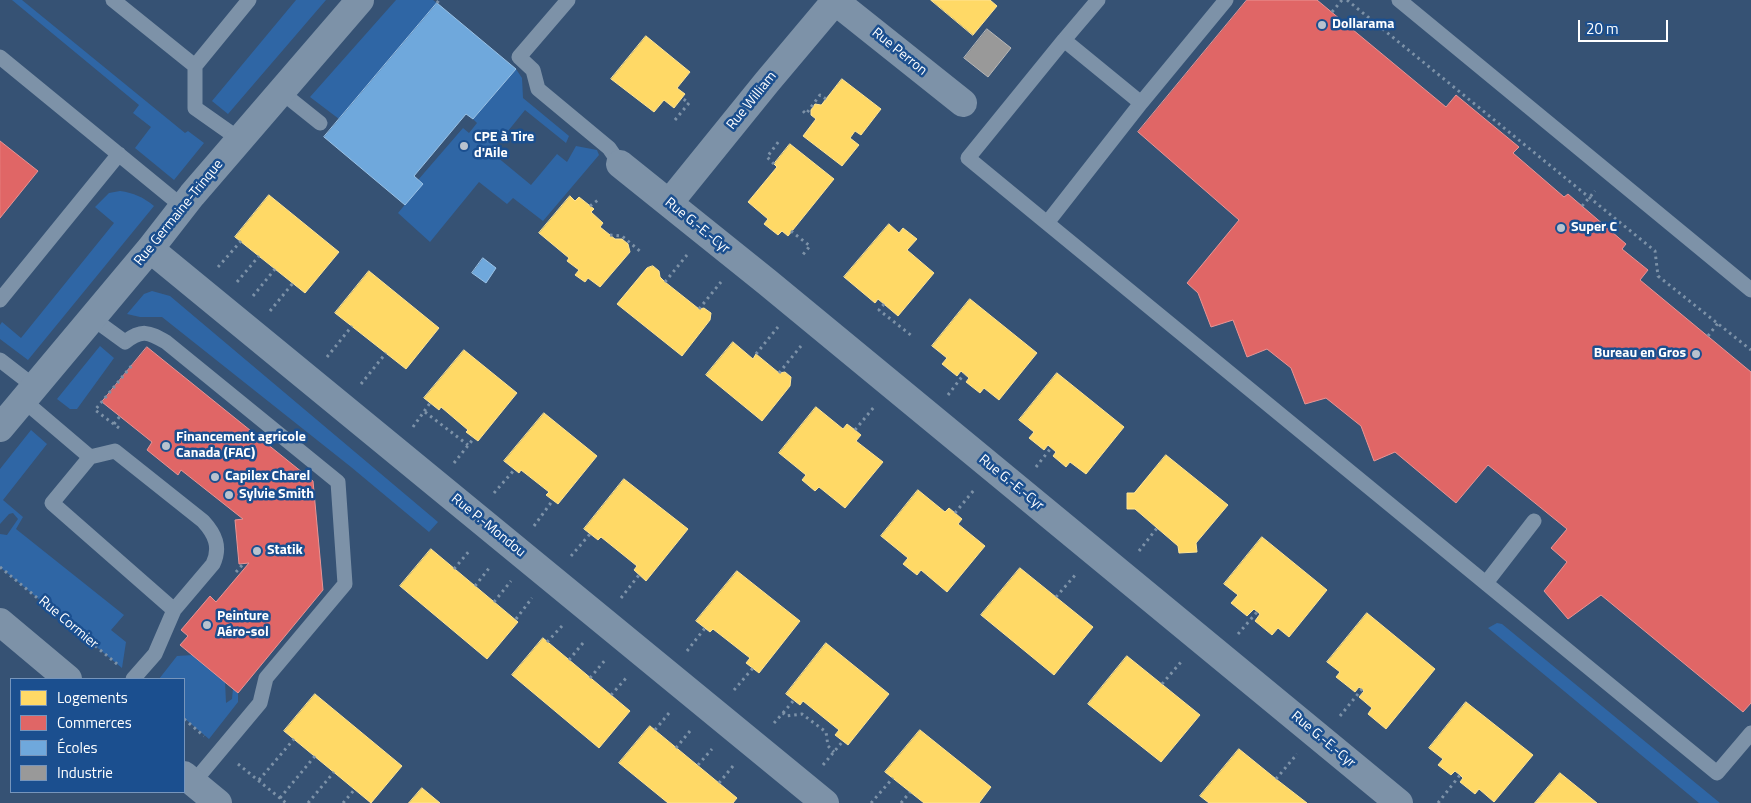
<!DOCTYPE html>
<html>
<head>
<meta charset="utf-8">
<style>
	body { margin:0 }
	#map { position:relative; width:1751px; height:803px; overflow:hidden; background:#365274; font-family:"Titillium Web",sans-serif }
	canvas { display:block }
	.legend { position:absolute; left:10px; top:678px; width:175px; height:115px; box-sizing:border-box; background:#1b4f8f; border:1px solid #7695bc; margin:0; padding:6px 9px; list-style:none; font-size:15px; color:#fff }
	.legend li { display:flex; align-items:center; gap:10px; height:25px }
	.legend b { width:25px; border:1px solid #7695bc }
	.scale { position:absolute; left:1578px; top:20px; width:90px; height:22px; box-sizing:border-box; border:2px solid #fff; border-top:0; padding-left:6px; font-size:15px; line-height:18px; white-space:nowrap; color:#fff; -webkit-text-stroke:4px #1b4f8f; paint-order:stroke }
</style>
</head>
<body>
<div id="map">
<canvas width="1751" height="803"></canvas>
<ul class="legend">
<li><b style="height:14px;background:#ffd966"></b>Logements</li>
<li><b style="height:14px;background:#e06666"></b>Commerces</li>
<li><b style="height:14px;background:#6fa8dc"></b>Écoles</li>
<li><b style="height:14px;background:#999"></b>Industrie</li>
</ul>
<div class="scale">20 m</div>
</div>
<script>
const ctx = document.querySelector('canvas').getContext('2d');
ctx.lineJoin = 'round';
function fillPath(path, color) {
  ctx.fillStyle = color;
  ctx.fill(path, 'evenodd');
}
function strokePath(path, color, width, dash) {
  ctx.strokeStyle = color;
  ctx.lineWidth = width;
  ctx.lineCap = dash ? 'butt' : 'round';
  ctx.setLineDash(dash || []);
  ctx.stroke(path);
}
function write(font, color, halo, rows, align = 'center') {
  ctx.font = font + ' "Titillium Web",sans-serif';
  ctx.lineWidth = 5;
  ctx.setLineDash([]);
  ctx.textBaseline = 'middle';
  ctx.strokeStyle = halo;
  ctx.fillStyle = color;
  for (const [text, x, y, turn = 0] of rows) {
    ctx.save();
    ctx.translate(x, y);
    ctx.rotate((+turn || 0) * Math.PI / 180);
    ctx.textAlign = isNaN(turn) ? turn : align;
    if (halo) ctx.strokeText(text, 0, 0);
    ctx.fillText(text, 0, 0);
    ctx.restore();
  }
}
fillPath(new Path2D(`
	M12 0H22L185 133 188 131 204 143 174 180 135 148 151 127 133 113 139 105Z
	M296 0H326L228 114 212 101Z
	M396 0H433L437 3 339 119 310 97Z
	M516 69 522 78 523 98 569 136 566 143 525 110 491 152 531 185 557 154 567 162 576 146 597 150 599 155 543 221 513 198 507 204 479 182 430 242 398 213 422 184 418 180 463 128 469 133 477 123 473 119Z
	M120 191C134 193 143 197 154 206L28 360 0 339V325L2 322 21 338 114 223 95 207 109 193Z
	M152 291 170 296 438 522 429 532 351 467 162 317H140L127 314 144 294Z
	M100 346 114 358 77 409H70L57 399Z
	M31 430 47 444 3 500 23 517 16 529 124 615 111 630 126 642 122 668 0 567V534L7 535 18 519 13 513 9 514 0 524V469Z
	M1497 623 1502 624 1720 803H1699L1488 628Z
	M193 655 225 681 226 703 232 699 233 688 238 693V702L209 739 184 718V679H159L177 656Z`), '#2f66a5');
const homes = new Path2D(`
	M931 0H990L997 6 973 35Z
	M646 36 690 72 677 88 685 94 674 108 664 100 654 112 611 79Z
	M842 79 881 109 861 135 855 131 850 138 859 145 842 166 803 136 816 119 811 115V110L815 104 821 105Z
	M790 144 834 179 788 236 782 231 778 235 764 224 768 219 748 202 777 167 774 164Z
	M269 195 339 252 305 293 235 237Z
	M570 196 575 201 579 197 594 209 591 212 603 223 600 227 615 239H622L628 244 630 252 600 287 588 278 585 282 575 275 579 270 567 261 569 258 539 233Z
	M889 224 899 233 903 228 917 239 907 250 934 273 898 316 878 299 875 303 844 277Z
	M653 266 659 271 660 277 665 282 699 309 704 308 711 313 710 320 682 356 617 304 647 268Z
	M369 271 439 328 406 369 335 313Z
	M970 299 1037 353 999 400 984 388 980 393 966 382 969 378 961 371 957 376 942 364 947 358 932 346Z
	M733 342 753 359 756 354 779 373 785 372 791 377 790 386 762 421 706 375Z
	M464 350 517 393 478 441 466 432 468 430 441 407 439 410 424 398Z
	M1057 373 1124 427 1086 474 1070 462 1066 467 1053 456 1056 452 1048 445 1044 450 1029 438 1034 432 1019 420Z
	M816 407 843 429 847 424 855 430 861 435 856 441 883 462 845 508 819 487 815 491 802 480 806 475 779 453Z
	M544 413 597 456 558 504 546 495 549 492 521 470 519 473 504 461Z
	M1166 455 1228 505 1196 543 1197 552 1179 553 1178 546 1135 509H1127V493H1134Z
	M624 479 688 529 646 581 634 570 637 566 601 537 598 540 584 529Z
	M918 490 945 512 949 508 955 513 962 519 958 524 985 546 947 592 921 570 917 575 903 564 908 558 881 536Z
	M1262 537 1327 590 1289 637 1278 628 1272 635 1255 621 1260 614 1254 609 1247 616 1231 603 1238 595 1224 584Z
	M431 549 518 622 487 659 400 586Z
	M1020 568 1093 627 1054 675 981 615Z
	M737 571 800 621 759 673 746 663 750 658 713 629 710 632 696 621Z
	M1367 613 1435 669 1386 729 1368 714 1372 708 1359 697 1364 691 1359 687 1355 692 1336 677 1340 672 1327 662Z
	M543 638 630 711 599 748 512 675Z
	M826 643 889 694 848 745 835 735 839 730 803 701 800 705 786 694Z
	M1127 656 1200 715 1161 762 1088 704Z
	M315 694 402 766 371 803 284 731Z
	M1466 702 1533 755 1494 802 1479 789 1475 794 1460 782 1463 778 1460 775 1455 771 1451 775 1438 765 1443 759 1429 748Z
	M650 726 737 798 733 803H668L619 763Z
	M920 730 991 787 979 803H924L885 772Z
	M1239 749 1276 779 1307 803H1209L1200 796Z
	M1560 773 1597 803H1535Z
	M422 788 440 803H409Z`);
fillPath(homes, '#ffd966');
strokePath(homes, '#ffe494', 1);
const shops = new Path2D(`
	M1247 0H1317L1446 107 1456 95 1519 147 1513 153 1564 197 1568 194 1626 244 1622 249 1648 270 1640 280 1751 372V703L1743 712 1601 595 1568 619 1544 591 1567 562 1551 548 1567 529 1488 465 1456 503 1395 452 1374 461 1361 426 1326 398 1305 404 1291 368 1267 349 1247 357 1233 320 1211 327 1198 293 1187 283 1239 220 1138 132Z
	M0 141 38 171 0 218Z
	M147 347 313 481 323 590 238 693 180 645 188 636 181 630 210 596 216 602 249 563 239 564 235 520 243 519 181 470 178 475 147 450 152 442 102 402Z`);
fillPath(shops, '#e06666');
strokePath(shops, '#e99494', 1);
const schools = new Path2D(`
	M437 3 516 69 473 119 466 114 414 176 423 184 405 205 324 137Z
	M483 258 496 268 486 283 472 273Z`);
fillPath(schools, '#6fa8dc');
strokePath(schools, '#9ac2e6', 1);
const industry = new Path2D(`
	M987 29 1011 48 988 77 964 58Z`);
fillPath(industry, '#999');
strokePath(industry, '#b8b8b8', 1);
strokePath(new Path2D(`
	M1347 0 1655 251 1658 276 1751 350
	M437 3 439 0
	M1332 12 1342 0
	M803 111 806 114 820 95 826 99
	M675 120 689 103 682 98
	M774 164 767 157 779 141
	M590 206 598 200
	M1582 206 1595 191
	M791 231 810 246 801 257
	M610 235 622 236 641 252
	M218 267 241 241
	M237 282 259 256
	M665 282 687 255
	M253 296 275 269
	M884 304 879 310 912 336
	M699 309 721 282
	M270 311 293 283
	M1708 336 1718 323
	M756 354 778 327
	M327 357 352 326
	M779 373 801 346
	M361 384 386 353
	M948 395 964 374
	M425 412 468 445
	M114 424 120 416
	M413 427 430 403
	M119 428 95 410 133 364
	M855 430 874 407
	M454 463 474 438
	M1036 467 1051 448
	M494 493 515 469
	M955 513 974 490
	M534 526 553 500
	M1139 551 1157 528
	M571 556 590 534
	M0 567 117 664
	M454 569 470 550
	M236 572 244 563
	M475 586 490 567
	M1056 597 1077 573
	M621 598 639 575
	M494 602 511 581
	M516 619 532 598
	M1238 634 1257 612
	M547 642 562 626
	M687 651 705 628
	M569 660 583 643
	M590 678 606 659
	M1162 684 1181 662
	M734 690 753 668
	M611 695 627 677
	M783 713 794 700
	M1340 716 1362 689
	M184 719 204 736
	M774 723 783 713 786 716 802 714 826 732 828 746 834 752
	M655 730 669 713
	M676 748 690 731
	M238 764 286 803
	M698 765 712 749
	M823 765 843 741
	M1276 779 1297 754
	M259 780 294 739
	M719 783 733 766
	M280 798 315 756
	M308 803 334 772
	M343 803 355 789
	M871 803 893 778
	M901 803 910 792
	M1438 803 1460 775`), '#7d92a8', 3, [2.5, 4]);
strokePath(new Path2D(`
	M113 0 195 66 249 0
	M568 0 519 57 533 70 538 89 609 148 620 164
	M1098 0 1064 40 1141 103
	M1226 0 1141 103 1047 223 1717 773 1751 733
	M1399 0 1751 290
	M0 57 183 207
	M195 66V108L239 139
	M280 91 320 123
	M1047 223 968 158 1064 40
	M0 300 119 154
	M92 318 125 342C142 329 148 332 166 342L338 482 345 584 266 678 260 703 193 783
	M0 360 35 387
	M23 400 90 457 52 503 174 610 155 654 133 679
	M90 457 115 451 203 521C215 534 221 547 213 564L174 610
	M1486 583 1534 521`), '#7d92a8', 15);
strokePath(new Path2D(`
	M835 1 963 103
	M620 164 767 282 1399 803
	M669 203 767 82 836 0
	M150 249 825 803
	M0 428 150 249 192 195 360 0`), '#7d92a8', 28);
strokePath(new Path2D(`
	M0 622 68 679
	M184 775 218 803`), '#7d92a8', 28);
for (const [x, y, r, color] of [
	[1322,25,5,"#b9c2ce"],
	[464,146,5,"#b9c2ce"],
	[1561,228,5,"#b9c2ce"],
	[1696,354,5,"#b9c2ce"],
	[166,446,5,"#b9c2ce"],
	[215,477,5,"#b9c2ce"],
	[229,495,5,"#b9c2ce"],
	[257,551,5,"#b9c2ce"],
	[207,625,5,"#b9c2ce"]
]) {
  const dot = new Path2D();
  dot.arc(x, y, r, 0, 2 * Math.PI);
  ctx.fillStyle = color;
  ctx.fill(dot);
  strokePath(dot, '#1b4f8f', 2);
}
write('bold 14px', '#fff', '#1b4f8f', [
	["Dollarama",1332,25],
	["CPE à Tire",474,138],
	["d'Aile",474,154],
	["Super C",1571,228],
	["Bureau en Gros",1686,354,"right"],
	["Financement agricole",176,438],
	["Canada (FAC)",176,454],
	["Capilex Charel",225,477],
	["Sylvie Smith",239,495],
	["Statik",267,551],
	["Peinture",217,617],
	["Aéro-sol",217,633]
], 'left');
write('14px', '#fff', '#1b4f8f', [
	["Rue Perron",899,52,39],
	["Rue William",752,101,-51],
	["Rue Germaine-Trinque",179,213,-51],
	["Rue G.-E.-Cyr",697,226,39],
	["Rue G.-E.-Cyr",1011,483,39],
	["Rue P.-Mondou",488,526,39],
	["Rue Cormier",68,623,40],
	["Rue G.-E.-Cyr",1323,740,40]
]);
</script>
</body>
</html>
